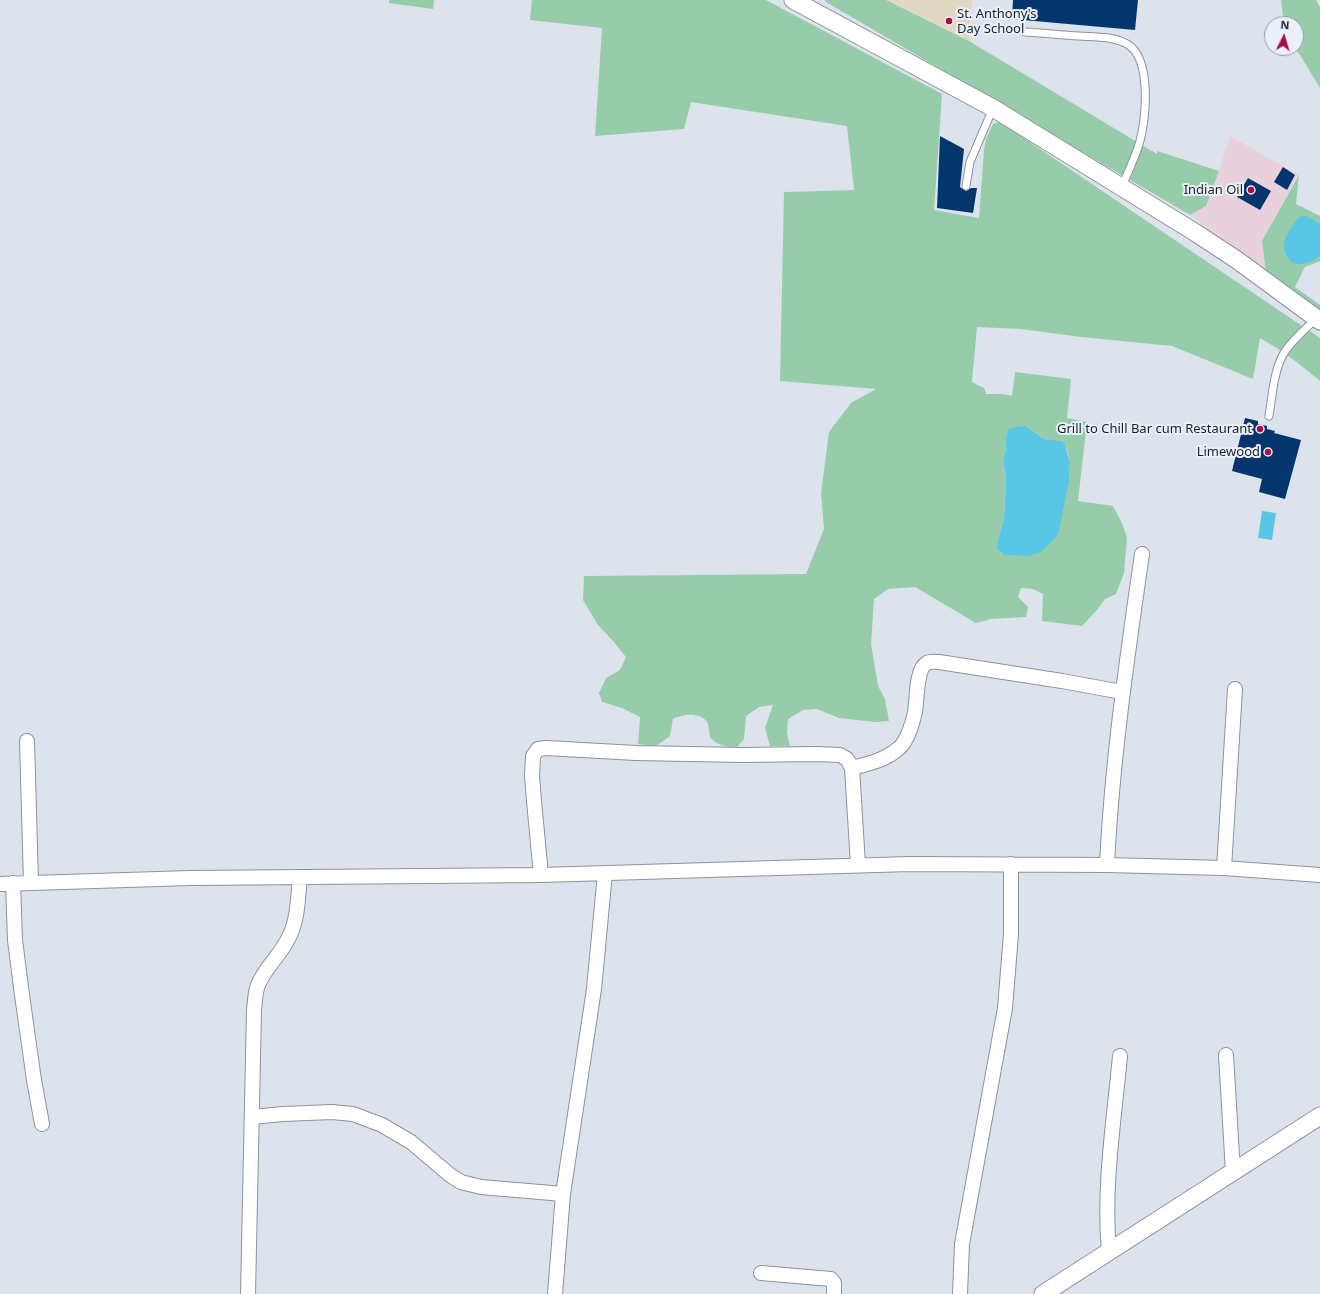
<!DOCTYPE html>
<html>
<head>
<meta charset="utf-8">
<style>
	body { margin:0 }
	#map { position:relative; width:1320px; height:1294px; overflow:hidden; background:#dce3ed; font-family:"Noto Sans",sans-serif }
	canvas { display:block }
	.north { position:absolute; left:1264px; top:16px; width:40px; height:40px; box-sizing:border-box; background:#e9f0fa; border:1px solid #989da4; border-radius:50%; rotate:5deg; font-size:11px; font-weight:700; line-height:16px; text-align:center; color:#1e2024 }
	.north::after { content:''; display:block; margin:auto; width:14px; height:18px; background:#a60f46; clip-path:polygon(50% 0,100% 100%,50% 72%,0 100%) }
</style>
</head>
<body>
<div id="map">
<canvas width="1320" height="1294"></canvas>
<div class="north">N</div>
</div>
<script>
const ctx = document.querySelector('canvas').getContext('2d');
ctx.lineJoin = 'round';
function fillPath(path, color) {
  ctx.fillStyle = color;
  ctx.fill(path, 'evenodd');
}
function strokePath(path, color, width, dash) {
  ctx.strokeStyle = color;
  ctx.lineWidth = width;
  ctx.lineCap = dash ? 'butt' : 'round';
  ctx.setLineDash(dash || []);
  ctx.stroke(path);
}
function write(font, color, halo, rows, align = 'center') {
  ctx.font = font + ' "Noto Sans",sans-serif';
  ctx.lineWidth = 4;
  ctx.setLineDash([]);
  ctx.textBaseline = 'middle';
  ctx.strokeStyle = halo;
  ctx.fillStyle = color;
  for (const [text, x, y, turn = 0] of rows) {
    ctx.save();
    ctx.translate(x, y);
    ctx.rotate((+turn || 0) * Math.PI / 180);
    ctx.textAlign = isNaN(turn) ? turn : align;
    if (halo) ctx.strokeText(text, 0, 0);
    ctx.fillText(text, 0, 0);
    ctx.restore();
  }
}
fillPath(new Path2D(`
	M1230 136 1299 175 1262 241 1266 271 1190 215 1206 206 1219 171Z`), '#e8d1dd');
fillPath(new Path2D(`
	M886 0H972L969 41Z`), '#e1d8c3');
fillPath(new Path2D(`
	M389 0H434L433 9 389 3Z
	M532 0H766L942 94 934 210 979 218 984 150 986 139 993 124 1000 122 1320 338V381C1301 365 1282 350 1260 338L1253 379 1172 346 1081 337 1021 329 977 327 972 382 984 388 986 394H1003L1012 396 1015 372 1071 379 1067 418 1087 422 1078 501 1113 506 1122 523 1127 538 1124 573 1116 594 1105 599 1096 611 1082 626 1042 621 1043 594 1033 589 1021 588 1018 597 1028 607 1026 617 991 619 976 623 915 587 888 589 874 599 871 644 878 686 885 699 889 721 875 722 839 718 817 709 803 710 788 719 787 733 790 746H770L765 728 773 705 759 707 746 716 744 739 737 747C728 747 717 746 711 738 708 734 710 726 707 722 700 712 682 714 673 719L670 736 656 746 638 744 640 717 622 708 602 702 599 693 606 678 620 670 626 657 613 641 598 625 583 600 584 576 806 574 824 529 821 493 829 432 851 403 876 389 780 381 784 192 854 190 847 126 691 102 684 129 595 136 602 28 530 20ZM1026 426 1044 439 1062 441C1071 452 1070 467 1069 481L996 548 1004 518 1006 478 1003 461 1006 449V437Z
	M825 0H886L969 41 1157 154V151L1219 171 1206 206 1190 215 826 2Z
	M1281 0H1316L1320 7V88L1300 55 1294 48H1296V24H1284Z
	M1299 175 1296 204 1320 216V261L1305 267 1295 287 1320 305V311L1266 271 1262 241Z`), '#97ccab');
fillPath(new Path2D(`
	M1302 216H1307L1320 224V256C1315 260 1304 265 1296 264 1288 262 1283 251 1284 243 1285 236 1294 224 1298 218Z
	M1026 426 1044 439 1062 441 1065 445 1070 463 1069 481 1058 535 1041 552 1029 556 1005 555 996 548 1004 518 1006 478 1003 461 1006 449V437L1009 429 1016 427Z
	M1262 511 1276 513 1272 540 1258 538Z`), '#59c6e5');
fillPath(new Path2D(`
	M1013 0H1138L1135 30 1012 19Z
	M940 136 964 149 960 187 966 191 968 190 971 188H977L973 213 937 208Z
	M1283 167 1295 175 1287 190 1274 182Z
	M1248 178 1271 191 1260 210 1237 197Z
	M1245 418 1258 421V424L1267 426V429L1275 431 1274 433 1301 440 1285 499 1259 492 1262 479 1232 471Z`), '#04366d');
const service = new Path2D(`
	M1025 32C1043 33 1061 35 1079 36 1095 37 1113 36 1127 44 1152 58 1146 117 1140 141 1136 156 1128 172 1122 186
	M966 186 970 162 993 108
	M1269 416C1272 397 1274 369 1284 353 1292 340 1305 329 1316 319`);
const minor = new Path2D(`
	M27 741 31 883
	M852 768C868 764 886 760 899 748 907 742 913 722 915 712 917 701 916 668 927 663 930 661 935 662 939 662L1062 681 1122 692
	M1107 865C1112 761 1127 658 1142 554
	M1224 868 1235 689
	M541 875 534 801 532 776 533 756 538 749 546 748 636 753 743 755 816 754 840 755 847 759 852 768 858 865
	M13 883 15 940 22 995 34 1080 42 1124
	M0 884 190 878 541 875 910 864 1107 865 1224 868 1320 875
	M1226 1055 1233 1172
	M252 1117 283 1114 332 1112 353 1114 382 1125 411 1142 450 1175 461 1182 481 1187 563 1194
	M1109 1252C1103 1187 1114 1121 1120 1056
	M761 1273 831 1279 834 1283V1294
	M248 1294 254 1010C255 1002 255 992 258 985 265 967 282 954 290 935 298 918 298 896 300 877
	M555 1294 563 1194 594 989 605 873
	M960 1294 962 1244 1005 1008 1011 934V864`);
const tertiary = new Path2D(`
	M793 0 993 108 1196 233 1237 260 1320 321
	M1043 1294 1320 1116`);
strokePath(service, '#8d939d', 9);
strokePath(minor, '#8d939d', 16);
strokePath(tertiary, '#8d939d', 19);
strokePath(service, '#fff', 7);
strokePath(minor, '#fff', 14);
strokePath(tertiary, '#fff', 17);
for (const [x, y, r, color] of [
	[949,21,4,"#a60f46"],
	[1251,190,4,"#a60f46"],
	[1260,429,4,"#a60f46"],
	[1268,452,4,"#a60f46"]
]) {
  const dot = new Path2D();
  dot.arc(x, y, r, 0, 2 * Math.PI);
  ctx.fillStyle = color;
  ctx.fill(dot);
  strokePath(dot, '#e9f0fa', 1.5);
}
write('13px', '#1e2024', '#e9f0fa', [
	["St. Anthony's",957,14,"left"],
	["Day School",957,29,"left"],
	["Indian Oil",1243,190],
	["Grill to Chill Bar cum Restaurant",1252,429],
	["Limewood",1260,452]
], 'right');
</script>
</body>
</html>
